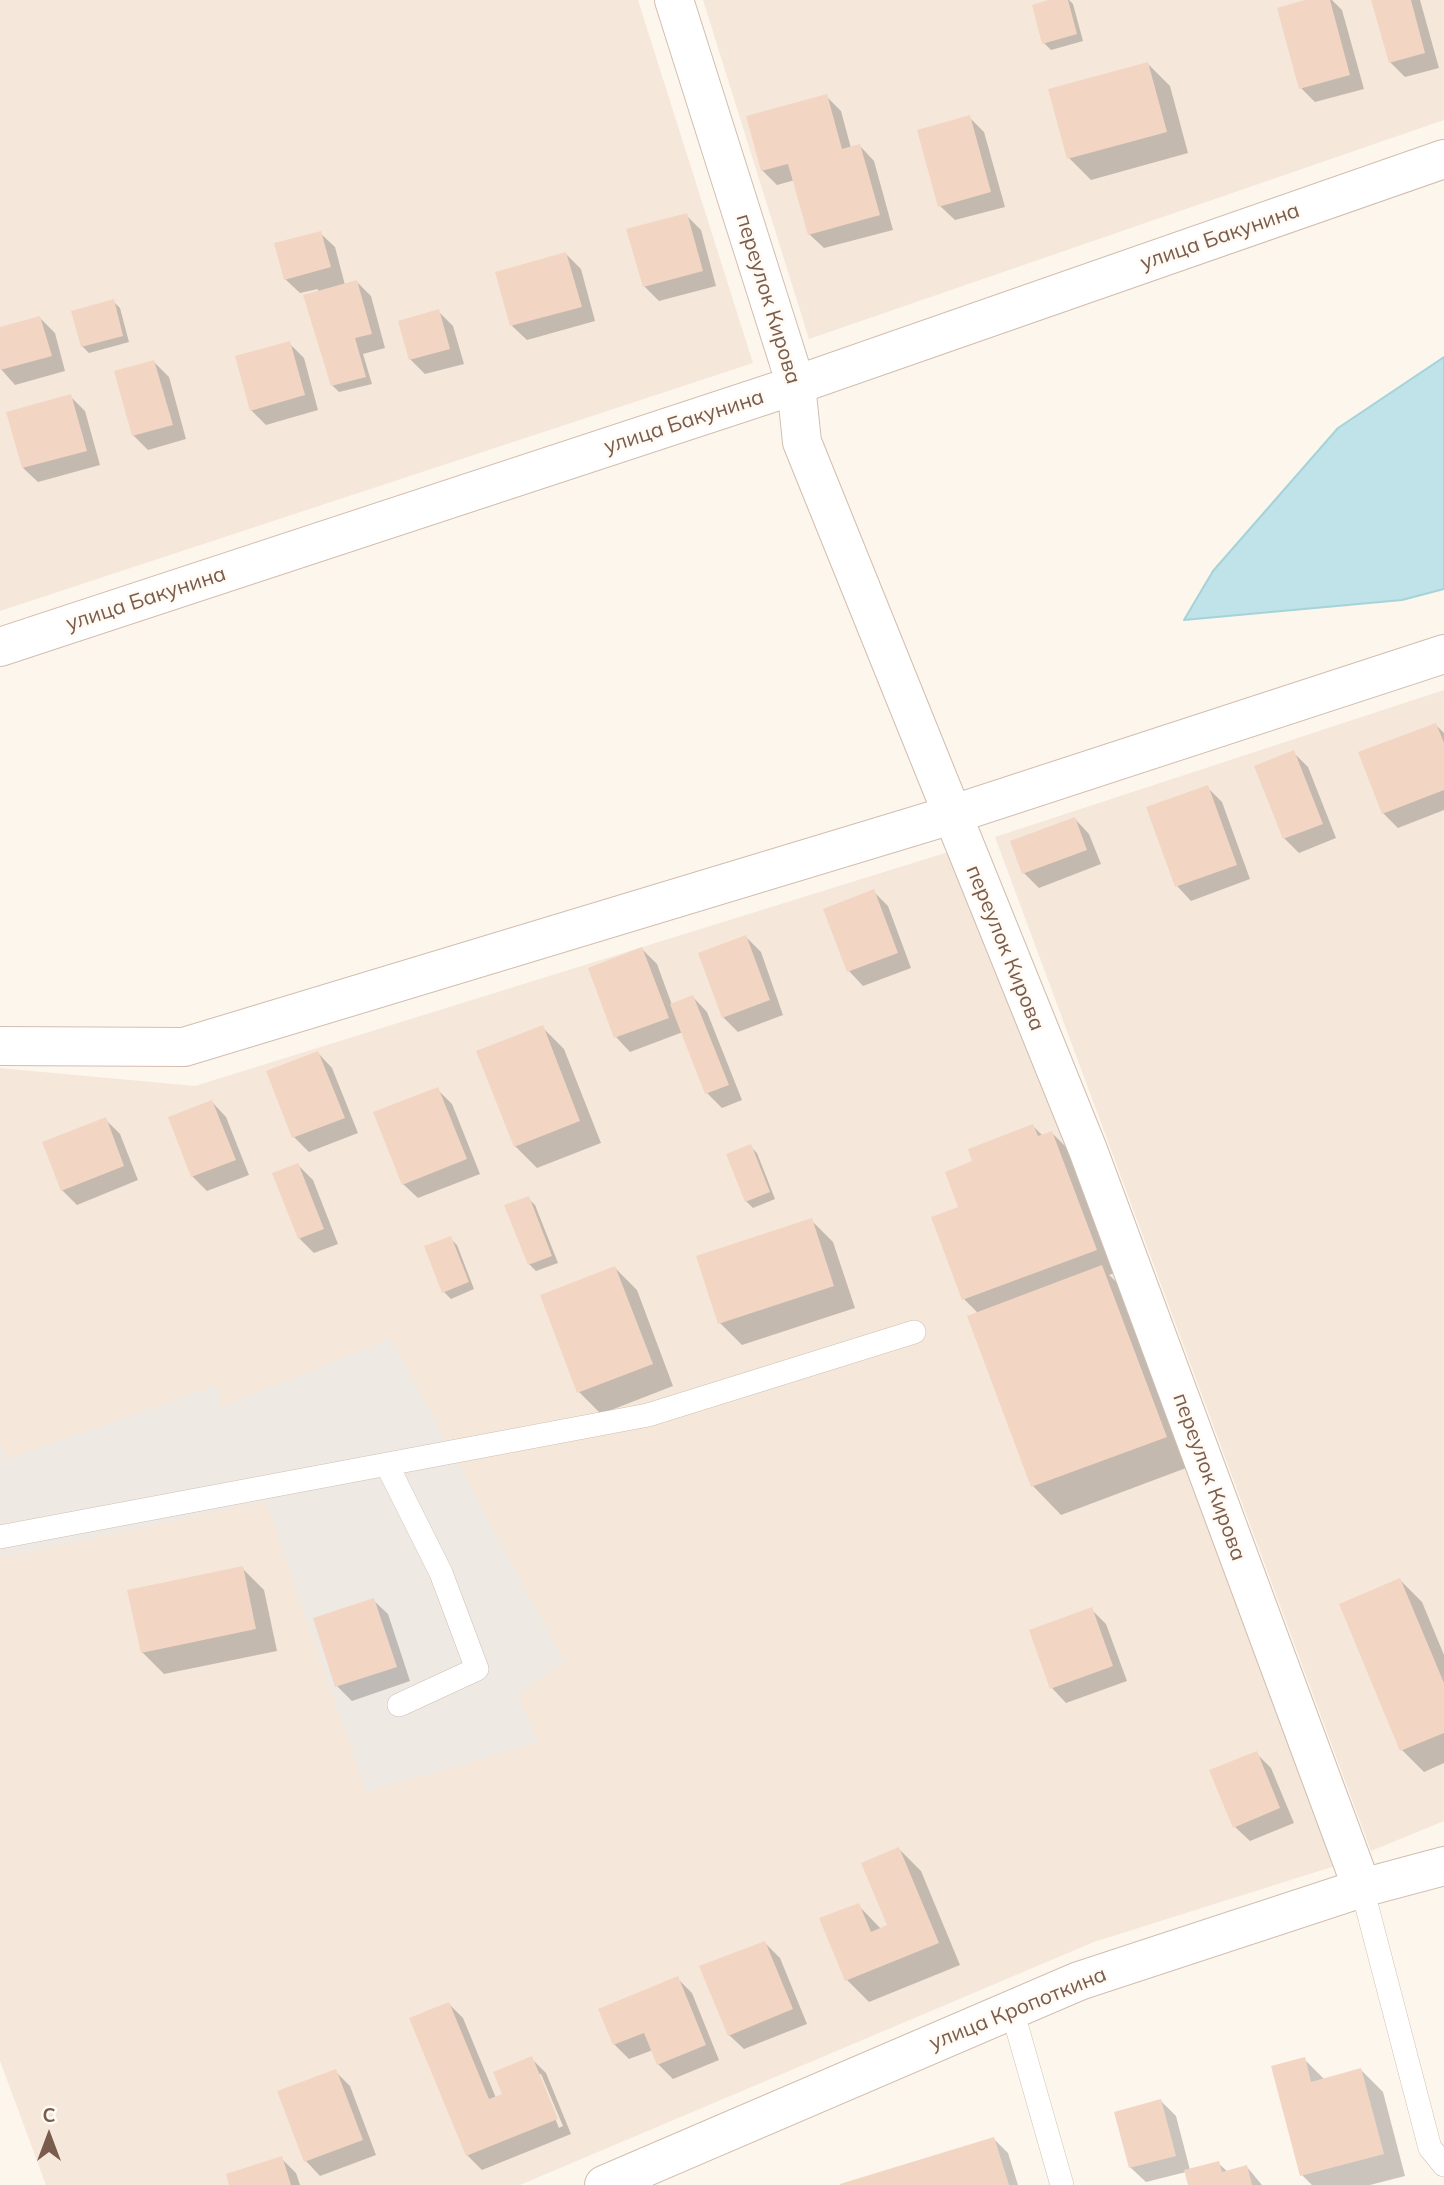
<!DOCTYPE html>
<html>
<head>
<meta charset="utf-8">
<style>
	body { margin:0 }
	#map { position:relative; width:1444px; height:2185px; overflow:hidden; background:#fdf6ec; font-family:Mulish,sans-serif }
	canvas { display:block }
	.north { position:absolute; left:14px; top:2101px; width:70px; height:70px; -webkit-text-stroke:5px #fffaf3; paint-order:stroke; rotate:0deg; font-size:19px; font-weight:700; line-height:28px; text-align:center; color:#7a5c4d }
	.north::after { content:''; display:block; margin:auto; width:24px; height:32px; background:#7a5c4d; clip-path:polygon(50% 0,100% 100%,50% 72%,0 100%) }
</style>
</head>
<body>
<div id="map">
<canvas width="1444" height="2185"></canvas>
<div class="north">С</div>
</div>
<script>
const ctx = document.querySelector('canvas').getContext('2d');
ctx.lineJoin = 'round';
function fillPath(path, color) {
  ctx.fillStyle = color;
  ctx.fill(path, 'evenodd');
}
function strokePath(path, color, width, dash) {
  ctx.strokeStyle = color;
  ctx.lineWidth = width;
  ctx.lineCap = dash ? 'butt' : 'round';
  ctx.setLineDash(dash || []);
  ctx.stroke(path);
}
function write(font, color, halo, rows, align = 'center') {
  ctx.font = font + ' Mulish,sans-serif';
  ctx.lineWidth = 5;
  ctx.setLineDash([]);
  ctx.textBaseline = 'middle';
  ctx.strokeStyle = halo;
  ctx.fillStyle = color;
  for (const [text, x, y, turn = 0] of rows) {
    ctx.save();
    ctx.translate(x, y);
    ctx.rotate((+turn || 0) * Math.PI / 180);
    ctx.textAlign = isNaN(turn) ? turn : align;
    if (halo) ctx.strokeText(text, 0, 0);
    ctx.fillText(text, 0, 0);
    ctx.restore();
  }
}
fillPath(new Path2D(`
	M0 0H638L753 363 0 611Z
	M703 0H1444V120L809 339Z
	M1444 690V1821L1371 1851 995 837Z
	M958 849 1335 1866 1094 1942 520 2185H46L0 2061V1068L195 1086Z`), '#f5e8da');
fillPath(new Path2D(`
	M391 1338 564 1661 518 1695 538 1743 366 1792 266 1501 0 1558V1445L8 1459 217 1385 222 1407Z`), '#efe9e4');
const water = new Path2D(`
	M1444 357V589L1402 600 1184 620 1213 571 1338 428Z`);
fillPath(water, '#bfe3e8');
strokePath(water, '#a5d3da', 2);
fillPath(new Path2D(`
	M1054 0H1069L1073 4 1083 41 1051 50 1044 43Z
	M1311 0H1332L1342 10 1364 89 1315 102 1301 88Z
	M1373 0H1420L1439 68 1405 77 1390 62Z
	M1148 64 1170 86 1188 153 1091 180 1069 158Z
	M826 96 841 111 851 148 860 146 874 161 893 230 824 248 809 234 795 180 777 185 762 170Z
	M969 117 984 132 1005 207 955 220 940 206Z
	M686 215 701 230 716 286 659 301 644 286Z
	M320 233 335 247 345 285 356 281 371 296 385 348 363 354 372 384 339 392 332 385 318 289 300 293 285 279Z
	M566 254 581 269 595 321 527 340 512 326Z
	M113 301 120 308 129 342 89 353 82 346Z
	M438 311 453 326 464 364 425 374 410 359Z
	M40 318 55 333 65 371 15 385 0 368V329Z
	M289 343 304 358 318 410 266 425 251 410Z
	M154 362 169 377 186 439 148 450 133 435Z
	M70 396 85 411 100 465 38 482 23 468Z
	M1436 725 1444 733V810L1398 828 1383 813Z
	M1293 752 1308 767 1336 838 1299 853 1284 838Z
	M1207 787 1222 802 1250 879 1191 901 1177 886Z
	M1075 819 1089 834 1101 864 1039 888 1024 873Z
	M873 891 888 906 911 968 863 986 849 971Z
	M746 937 761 952 783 1015 738 1032 723 1017Z
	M642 949 657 964 672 1005 693 997 707 1012 742 1100 722 1108 707 1093 683 1032 630 1052 616 1037Z
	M542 1027 564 1049 601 1143 537 1168 515 1146Z
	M318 1053 332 1068 358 1133 309 1152 294 1137Z
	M437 1089 452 1104 480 1174 418 1198 403 1184Z
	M212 1102 226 1117 249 1175 207 1191 192 1176Z
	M105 1119 120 1134 138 1180 77 1205 62 1190Z
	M1033 1126 1043 1136 1052 1133 1074 1155 1117 1272 1109 1275 1131 1296 1194 1465 1061 1515 1033 1486 978 1313 964 1299 960 1208 975 1162Z
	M750 1146 757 1153 775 1199 753 1208 746 1201Z
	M298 1165 313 1180 338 1244 314 1253 299 1238Z
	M528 1198 535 1205 558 1263 536 1271 529 1264Z
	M811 1220 833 1242 855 1308 742 1345 720 1323Z
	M450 1238 457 1245 474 1289 451 1299 444 1292Z
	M615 1268 637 1290 673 1386 601 1414 579 1392Z
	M242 1568 264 1590 277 1651 164 1674 142 1652Z
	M1400 1580 1422 1602 1444 1655V1763L1424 1772 1402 1750Z
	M373 1600 388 1614 410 1681 352 1701 337 1686Z
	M1091 1609 1106 1624 1127 1681 1066 1703 1052 1688Z
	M1256 1753 1271 1768 1294 1823 1250 1841 1235 1827Z
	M899 1849 921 1871 960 1965 869 2002 847 1980 822 1919 858 1905 881 1929 889 1926Z
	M765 1943 780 1958 807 2024 744 2049 729 2035Z
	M677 1978 692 1993 719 2060 673 2079 658 2064 653 2050 629 2059 614 2044Z
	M449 2004 463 2018 496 2098 504 2094 531 2058 546 2073 571 2134 482 2170 467 2155ZM537 2074H541L563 2126 559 2128Z
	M1304 2059 1325 2080 1361 2070 1383 2092 1405 2176 1370 2185H1312L1302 2175Z
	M335 2071 350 2086 376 2155 320 2176 306 2161Z
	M1161 2101 1176 2116 1190 2170 1218 2163 1228 2172 1247 2167 1262 2185H1190L1186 2172 1146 2182 1131 2168 1116 2113Z
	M993 2138 1008 2153 1018 2185H844Z
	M281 2158 296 2173 300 2185H231Z`), '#0003');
fillPath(new Path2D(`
	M1048 0H1068L1077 34 1042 44 1032 5Z
	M1305 0H1330L1350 75 1299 89 1277 8Z
	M1371 0H1411L1425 53 1389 63Z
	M1148 62 1167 132 1067 159 1048 89Z
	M827 94 842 149 860 144 880 215 808 235 788 164 761 171 746 116Z
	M970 115 991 192 938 207 917 130Z
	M687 213 703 271 643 287 626 229Z
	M321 231 331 267 284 280 274 243Z
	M566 252 582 307 510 326 495 272Z
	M357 280 372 334 355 338 366 377 331 386 303 295Z
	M114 299 123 336 81 347 71 311Z
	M439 309 450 349 409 360 398 321Z
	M40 316 52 356 0 370V327Z
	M290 341 305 395 250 411 235 356Z
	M154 360 173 425 132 436 114 371Z
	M71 394 87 451 22 468 6 412Z
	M1436 723 1444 743V790L1382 814 1358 752Z
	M1294 750 1323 824 1283 839 1254 766Z
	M1208 785 1237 865 1175 887 1146 807Z
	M1075 817 1087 850 1022 874 1010 841Z
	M874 889 898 953 847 972 823 909Z
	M746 935 770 1000 722 1018 698 953Z
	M642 947 669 1018 614 1038 588 968Z
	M693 995 729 1085 705 1094 670 1004Z
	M543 1025 580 1121 514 1147 476 1051Z
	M318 1051 345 1118 292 1138 266 1071Z
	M438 1087 467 1159 402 1185 373 1112Z
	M212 1100 236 1160 191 1177 168 1117Z
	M106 1117 124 1166 61 1191 42 1142Z
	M1033 1124 1038 1136 1052 1131 1097 1250 962 1300 931 1217 958 1207 945 1172 972 1161 968 1149Z
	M751 1144 770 1192 745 1202 726 1154Z
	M298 1163 324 1229 298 1239 272 1173Z
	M529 1196 552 1256 528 1265 504 1205Z
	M812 1218 834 1286 718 1324 696 1256Z
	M451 1236 469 1282 442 1293 424 1246Z
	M1102 1265 1167 1437 1031 1487 967 1316Z
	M615 1266 653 1364 577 1393 540 1295Z
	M243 1566 256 1629 141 1653 127 1590Z
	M1400 1578 1444 1683V1733L1400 1751 1339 1604Z
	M374 1598 397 1667 335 1687 313 1618Z
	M1092 1607 1113 1666 1050 1689 1029 1630Z
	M1257 1751 1280 1808 1233 1828 1209 1770Z
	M899 1847 939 1943 845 1981 819 1918 859 1903 871 1932 887 1925 861 1863Z
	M765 1941 793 2009 728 2036 699 1966Z
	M678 1976 706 2045 657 2065 644 2033 613 2045 598 2009Z
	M449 2002 489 2099 502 2094 493 2072 532 2056 558 2119 466 2156 409 2018Z
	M1305 2057 1311 2082 1361 2068 1384 2154 1300 2176 1271 2066Z
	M336 2069 363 2140 304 2162 277 2091Z
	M1161 2099 1176 2156 1129 2168 1114 2112Z
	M994 2137 1009 2185H840V2184Z
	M282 2156 291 2185H229L226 2174Z
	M1219 2161 1222 2172 1247 2165 1252 2185H1188L1184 2170Z`), '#f3d5c3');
const service = new Path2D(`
	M387 1465 441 1573 477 1669 399 1705
	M0 1537 648 1415 914 1332
	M1362 1888 1430 2148 1444 2165
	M1012 2010 1062 2185`);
const minor = new Path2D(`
	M674 0 796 385 802 442 1088 1150 1362 1888
	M0 647 796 385 1444 159
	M0 1046 184 1047 951 815 1444 654
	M604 2185 1079 1981 1362 1888 1444 1866`);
strokePath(service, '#d1beb0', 24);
strokePath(minor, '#d1beb0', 40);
strokePath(service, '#fff', 23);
strokePath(minor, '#fff', 38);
write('21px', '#7a5c4d', '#fffaf3', [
	["улица Бакунина",1220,237,-19],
	["переулок Кирова",768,299,73],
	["улица Бакунина",684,422,-18],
	["улица Бакунина",146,599,-18],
	["переулок Кирова",1005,948,68],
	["переулок Кирова",1209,1477,70],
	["улица Кропоткина",1018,2009,-22]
]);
</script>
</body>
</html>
